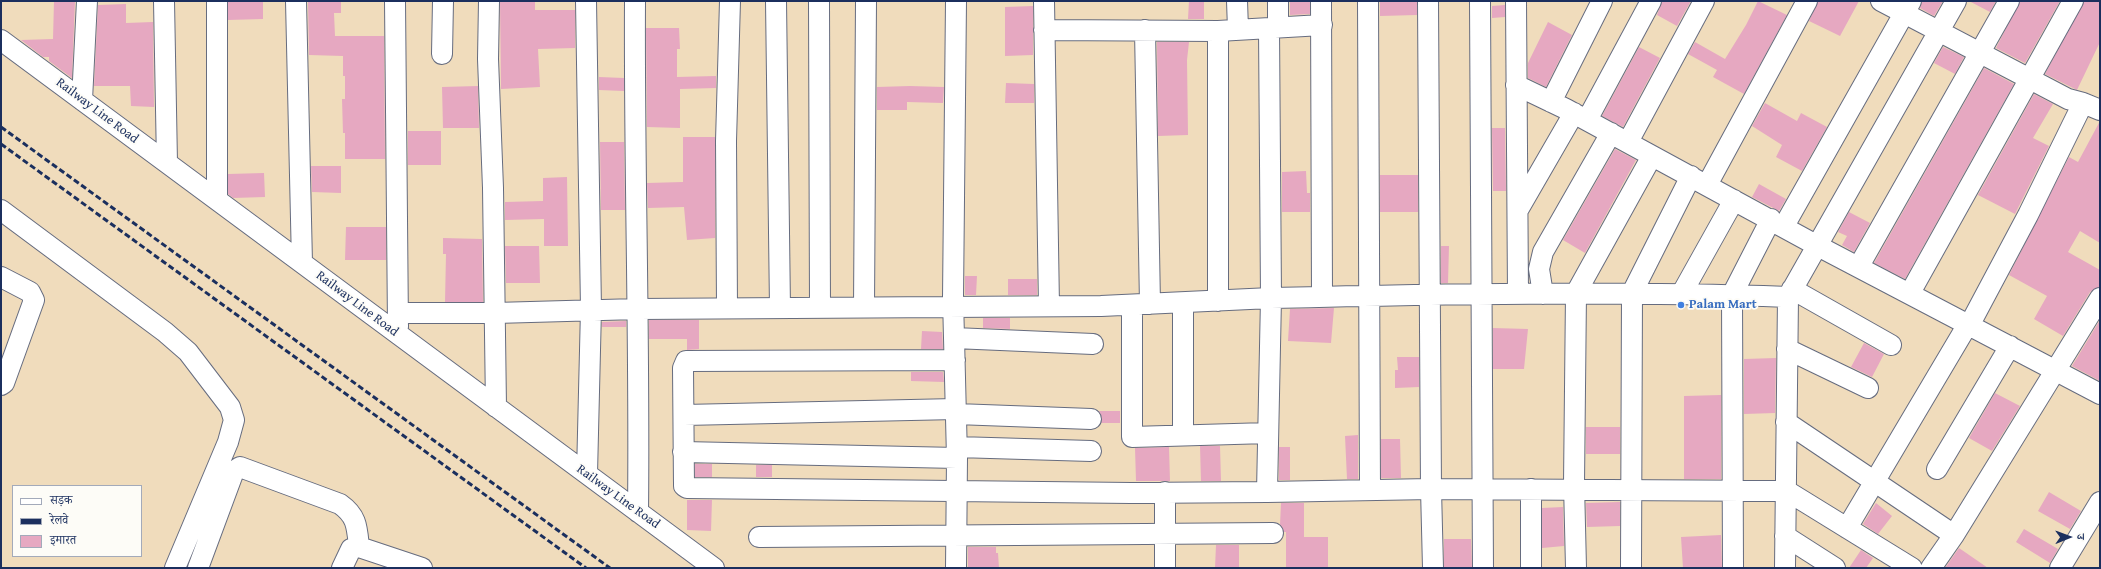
<!DOCTYPE html>
<html>
<head>
<meta charset="utf-8">
<style>
	body { margin:0 }
	#map { position:relative; width:2101px; height:569px; overflow:hidden; background:#f0dcbc; font-family:"Gentium Book Plus","Noto Serif Devanagari",serif }
	canvas { display:block }
	.frame { position:absolute; inset:0; border:2px solid #1b2f5e; pointer-events:none }
	.legend { position:absolute; left:12px; top:485px; width:130px; height:72px; box-sizing:border-box; background:#fdfcf7; border:1px solid #a3aaba; margin:0; padding:5px 7px; list-style:none; font-size:12px; color:#1b2f5e }
	.legend li { display:flex; align-items:center; gap:8px; height:20px }
	.legend b { width:20px; border:1px solid #a3aaba }
	.north { position:absolute; left:2049px; top:517px; width:40px; height:40px; -webkit-text-stroke:3px #fdfcf7; paint-order:stroke; rotate:89deg; font-size:11px; font-weight:700; line-height:16px; text-align:center; color:#1b2f5e }
	.north::after { content:''; display:block; margin:auto; width:14px; height:18px; background:#1b2f5e; clip-path:polygon(50% 0,100% 100%,50% 72%,0 100%) }
</style>
</head>
<body>
<div id="map">
<canvas width="2101" height="569"></canvas>
<div class="frame"></div>
<ul class="legend">
<li><b style="height:5px;background:#fff"></b>सड़क</li>
<li><b style="height:5px;background:#1b2f5e"></b>रेलवे</li>
<li><b style="height:11px;background:#e6a8c1"></b>इमारत</li>
</ul>
<div class="north">उ</div>
</div>
<script>
const ctx = document.querySelector('canvas').getContext('2d');
ctx.lineJoin = 'round';
function fillPath(path, color) {
  ctx.fillStyle = color;
  ctx.fill(path, 'evenodd');
}
function strokePath(path, color, width, dash) {
  ctx.strokeStyle = color;
  ctx.lineWidth = width;
  ctx.lineCap = dash ? 'butt' : 'round';
  ctx.setLineDash(dash || []);
  ctx.stroke(path);
}
function write(font, color, halo, rows, align = 'center') {
  ctx.font = font + ' "Gentium Book Plus",serif';
  ctx.lineWidth = 3.5;
  ctx.setLineDash([]);
  ctx.textBaseline = 'middle';
  ctx.strokeStyle = halo;
  ctx.fillStyle = color;
  for (const [text, x, y, turn = 0] of rows) {
    ctx.save();
    ctx.translate(x, y);
    ctx.rotate((+turn || 0) * Math.PI / 180);
    ctx.textAlign = isNaN(turn) ? turn : align;
    if (halo) ctx.strokeText(text, 0, 0);
    ctx.fillText(text, 0, 0);
    ctx.restore();
  }
}
fillPath(new Path2D(`
	M54 1H75L72 78 49 61V57H43L21 40 53 39Z
	M228 1H263V19L228 20Z
	M308 1H341V13H334L335 36H384L385 159H345V133H343L342 99H345V76H343V56L309 55Z
	M500 1H535V10H575V48L538 49 540 87 501 89Z
	M1189 1H1204V19H1188Z
	M1290 1H1310V14L1290 15Z
	M1380 1H1417V15L1380 16Z
	M1662 1H1691L1677 26 1657 15Z
	M1758 1 1787 15 1744 94 1713 77 1717 70 1688 54 1695 42 1725 59 1746 25Z
	M1818 1H1859L1840 36 1809 21Z
	M1922 1H1943L1934 16 1920 8Z
	M1969 1H1996L1990 12Z
	M2020 1H2060L2025 63 1996 48Z
	M2084 1H2100V42L2077 90 2045 74Z
	M126 4V23L153 22 154 107 131 106 130 86H94L98 5Z
	M1505 5V17L1492 18V6Z
	M1033 6V55L1005 56V7Z
	M1548 22 1572 35 1546 87 1528 78V63Z
	M646 28H679L680 49H677V77L716 76V88L680 89V128L647 127Z
	M1157 42H1189L1187 60 1188 135 1158 136Z
	M1639 47 1660 58 1623 127 1602 116Z
	M1943 47 1964 57 1955 74 1934 63Z
	M1984 68 2014 84 1905 279 1874 263Z
	M599 77 624 78V91L599 90Z
	M1006 83 1034 84V103H1005Z
	M478 86 479 128H443L442 87Z
	M910 86 944 87 943 103 907 102V110H877V87Z
	M2034 94 2053 104 2033 138 2049 146 2015 214 1978 195Z
	M1765 103 1797 121 1801 113 1827 127 1802 171 1776 157 1782 145 1752 126Z
	M2100 121V243L2080 231 2068 252 2100 270V287L2090 292 2063 336 2034 319 2047 296 2009 275 2069 157 2078 162Z
	M1492 128H1505L1506 191H1493Z
	M408 131H441V165H408Z
	M683 137H715V238L687 240 684 207 648 208 647 183 683 182Z
	M600 142H624L625 210H601Z
	M1615 149 1636 160 1585 253 1563 240Z
	M311 166H341V193L312 192Z
	M1306 171 1307 193H1310V212H1282V172Z
	M264 173 265 197 233 198 228 194V174Z
	M1380 175H1418V212H1380Z
	M567 177 568 246H544V219L505 220V202L543 201V178Z
	M1759 184 1786 199 1779 211 1752 197Z
	M1849 212 1870 223 1854 252 1842 245 1847 236 1838 232Z
	M346 227H386V260H345Z
	M443 238 482 239 483 302H445L446 254H443Z
	M505 246H539L540 283H506Z
	M1441 246H1449L1448 283H1441Z
	M965 276H977L976 295H965Z
	M1008 279H1037V295H1008Z
	M1334 308 1331 343 1288 341 1290 309Z
	M983 318H1010V329L983 328Z
	M649 320H699V349L687 350V339H649Z
	M2100 320V381L2072 366Z
	M626 321V327H602V322Z
	M1493 328 1528 329 1524 369H1493Z
	M922 331 942 332 943 349H921Z
	M1864 343 1884 354 1872 377 1851 367Z
	M1397 357H1419V387L1395 388V370H1398Z
	M1776 358 1775 413 1744 414V359Z
	M911 372H943L944 382 911 381Z
	M1995 393 2020 406 1992 451 1969 438Z
	M1721 395V479H1684V396Z
	M1099 411H1120V423H1101L1102 419Z
	M1586 427H1620V454H1586Z
	M1358 435V479H1347L1345 436Z
	M1381 439H1400L1401 478H1381Z
	M1200 446H1220L1221 481H1201Z
	M1169 447 1170 481H1136L1135 448Z
	M1279 447H1290V480H1279Z
	M695 464H712V477H695Z
	M756 465H772V477H756Z
	M2049 492 2081 511 2070 529 2038 511Z
	M687 500H712L711 531 687 530Z
	M1620 502V526L1587 527 1586 503Z
	M1281 503H1304V537H1328V568H1286V532H1284L1280 525Z
	M1876 503 1892 516 1878 534 1863 524Z
	M1563 507 1564 546 1542 548V508Z
	M2024 529 2058 549 2050 563 2016 542Z
	M1721 535 1722 568H1683L1681 537Z
	M1444 539H1471L1472 568H1444Z
	M1216 545H1239V568H1215Z
	M968 547H996V553H998L999 568H968Z
	M1959 548 1988 568H1945Z
	M1861 550 1873 558 1866 568H1849Z`), '#e6a8c1');
const minor = new Path2D(`
	M164 1 167 163
	M296 1 302 263
	M395 1 398 327
	M489 1 488 59 493 188 496 407
	M586 1 591 309 587 474
	M635 1C634 171 640 341 638 512
	M776 1 780 308
	M819 1 820 308
	M956 1 953 298 957 458 956 568
	M1044 1 1049 306
	M1237 1 1238 29
	M1278 1V27
	M1321 1 1322 297
	M1368 1 1370 489
	M1428 1 1431 489 1433 568
	M1480 1 1483 568
	M1516 1 1518 294
	M1881 1 2068 99 2083 103 2028 215 1970 324
	M1269 28 1271 298C1443 294 1615 291 1788 297
	M1044 30 1218 31V301
	M1145 30 1150 304
	M1218 31 1322 25
	M1 40 714 568
	M442 54 443 1
	M1516 85 1566 109 1816 245 2100 394
	M82 100 87 1
	M1551 102 1602 1
	M2083 103 2100 110
	M1587 120 1651 1
	M1628 142 1704 1
	M1707 185 1807 1
	M217 200V1
	M1 210 165 332 188 352 230 407 234 420 228 442 175 568
	M1518 210 1574 113
	M1784 226 1911 1
	M1859 266 2009 1
	M1 277 30 292 34 300 4 383 1 385
	M1792 289 1891 345
	M1682 293 1734 200
	M1910 293 2073 1
	M1543 294 1539 269 1543 252 1611 133
	M1132 305V437L1268 433
	M864 307 866 1
	M727 308 726 141 730 1
	M398 313H495L638 309 1101 306 1271 298 1267 492 1431 489 1787 491 1912 568
	M954 338 1093 344
	M1787 349 1868 388
	M955 360 686 361 683 368 684 486 687 488 1131 493 1267 492
	M956 414 1091 419
	M684 415 956 409
	M1786 422 1954 535 1931 568
	M1183 435V303
	M957 447 1091 451
	M683 452 957 458
	M1937 469 2010 346
	M1165 492V568
	M1847 528 1968 324
	M1954 535 2100 298
	M1785 536 1835 568
	M759 537 1273 533
	M198 568 234 471 240 467 340 504C357 516 357 527 359 547
	M342 568 351 549 359 547 422 568
	M1531 568V489
	M1576 568 1574 484 1576 293 1652 156
	M1631 568 1632 293 1691 176
	M1733 568 1732 295 1771 219
	M1785 568 1788 297 1956 1
	M2060 568 2100 502`);
strokePath(minor, '#666c7f', 22);
strokePath(minor, '#fff', 20);
strokePath(new Path2D(`
	M1 127 610 568
	M1 144 586 568`), '#1b2f5e', 3, [6, 3]);
for (const [x, y, r, color] of [
	[1681,305,4,"#3f7fe0"]
]) {
  const dot = new Path2D();
  dot.arc(x, y, r, 0, 2 * Math.PI);
  ctx.fillStyle = color;
  ctx.fill(dot);
  strokePath(dot, '#fdfcf7', 1.5);
}
write('13px', '#1b2f5e', '#fdfcf7', [
	["Railway Line Road",97,111,37],
	["Railway Line Road",357,304,37],
	["Railway Line Road",618,497,36]
]);
write('bold 13px', '#366cbe', '#fdfcf7', [
	["Palam Mart",1689,305]
], 'left');
</script>
</body>
</html>
